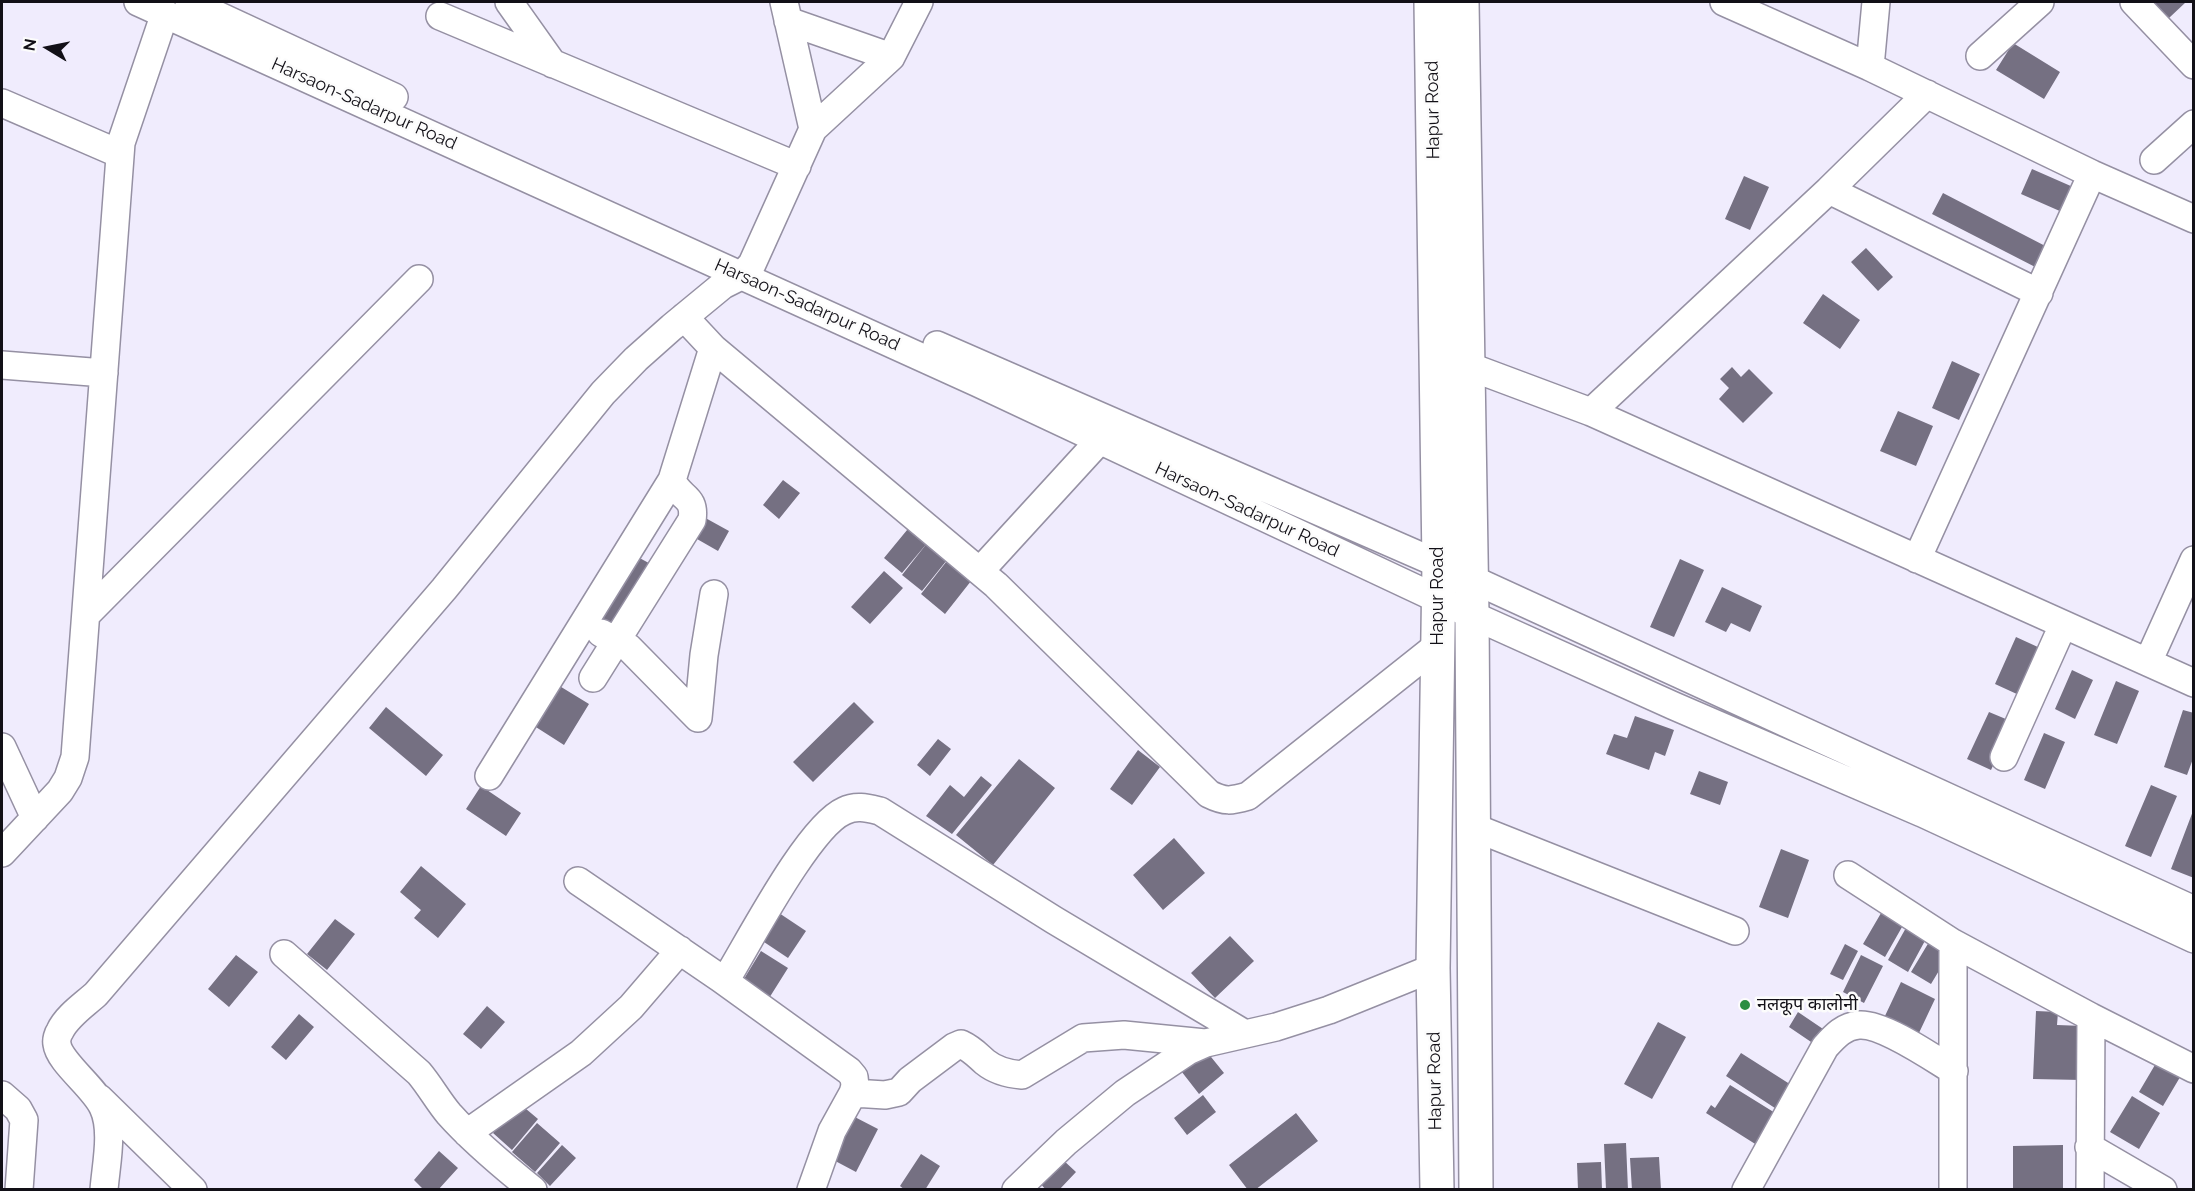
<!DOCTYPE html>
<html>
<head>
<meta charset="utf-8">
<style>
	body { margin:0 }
	#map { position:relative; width:2195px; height:1191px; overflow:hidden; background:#f0ecfd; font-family:Raleway,sans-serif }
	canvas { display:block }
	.frame { position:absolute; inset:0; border:3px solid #121017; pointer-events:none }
	.north { position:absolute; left:18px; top:18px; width:60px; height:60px; -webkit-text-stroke:4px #fcfcfc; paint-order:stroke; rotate:280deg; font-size:16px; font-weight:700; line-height:24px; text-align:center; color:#121017 }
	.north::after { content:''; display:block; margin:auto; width:21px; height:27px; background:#121017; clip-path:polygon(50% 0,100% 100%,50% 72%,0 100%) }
</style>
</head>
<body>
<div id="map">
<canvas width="2195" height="1191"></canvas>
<div class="frame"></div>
<div class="north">N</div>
</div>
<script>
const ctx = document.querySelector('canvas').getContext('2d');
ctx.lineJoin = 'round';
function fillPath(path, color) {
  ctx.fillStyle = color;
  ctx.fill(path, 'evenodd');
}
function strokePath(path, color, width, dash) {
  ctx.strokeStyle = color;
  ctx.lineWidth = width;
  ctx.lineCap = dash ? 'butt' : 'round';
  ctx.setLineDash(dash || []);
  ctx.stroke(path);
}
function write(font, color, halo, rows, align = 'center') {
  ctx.font = font + ' Raleway,"Noto Sans Devanagari",sans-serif';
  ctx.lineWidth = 5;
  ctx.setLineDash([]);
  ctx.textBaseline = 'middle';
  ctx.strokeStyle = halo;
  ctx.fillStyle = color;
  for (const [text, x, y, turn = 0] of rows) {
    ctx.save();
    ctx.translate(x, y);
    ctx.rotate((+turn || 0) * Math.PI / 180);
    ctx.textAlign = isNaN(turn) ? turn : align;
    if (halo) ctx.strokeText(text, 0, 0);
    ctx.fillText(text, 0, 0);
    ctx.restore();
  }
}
fillPath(new Path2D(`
	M2153 2H2186L2169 18Z
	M2013 43 2060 72 2044 99 1996 70Z
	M2032 169 2073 187 2062 212 2021 194Z
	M1744 176 1769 187 1750 230 1725 219Z
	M1943 193 2053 250 2043 271 1932 214Z
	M1866 248 1893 277 1878 291 1851 262Z
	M1823 294 1860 320 1840 349 1803 323Z
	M1952 361 1980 374 1959 420 1932 408Z
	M1732 367 1741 377 1749 369 1773 393 1743 423 1719 399 1729 388 1720 379Z
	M1898 411 1933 426 1916 466 1880 451Z
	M783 480 800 493 779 519 763 505Z
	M700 515 729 531 718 551 690 535Z
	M912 524 951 555 922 591 902 575 928 542 902 573 884 558Z
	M634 555 658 568 619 628 598 618Z
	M950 557 975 576 945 614 921 594Z
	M1680 559 1704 570 1674 637 1650 627Z
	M884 571 903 588 870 624 851 607Z
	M1722 587 1762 606 1750 632 1731 623 1726 632 1705 622Z
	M2016 637 2040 648 2019 695 1995 684Z
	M2072 670 2093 680 2075 719 2055 709Z
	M2116 681 2139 691 2117 744 2094 735Z
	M553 682 589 704 564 745 528 722Z
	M854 702 874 722 813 782 793 762Z
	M386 707 443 755 426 776 369 728Z
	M2183 710 2194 713V756L2187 775 2164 767Z
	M1989 712 2013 722 1991 770 1967 759Z
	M1635 716 1674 730 1665 756 1655 752 1649 770 1606 754 1614 734 1627 738Z
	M2044 733 2065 742 2045 789 2024 780Z
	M938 739 951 749 930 776 917 765Z
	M1138 750 1160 767 1132 805 1110 789Z
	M1019 759 1055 788 993 865 956 835Z
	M1699 771 1728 782 1720 805 1690 794Z
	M981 776 992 785 952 834 926 816 950 785 964 797Z
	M2151 785 2177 796 2151 857 2125 846Z
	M481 786 521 813 506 836 466 809Z
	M2193 811H2194V878L2171 869Z
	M1174 838 1205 873 1163 910 1133 875Z
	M1781 849 1809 860 1788 918 1759 907Z
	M421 866 466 904 438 938 414 918 421 910 400 892Z
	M1884 908 1906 920 1885 957 1863 944Z
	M779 913 806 931 788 958 761 940Z
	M335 919 355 934 327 970 307 954Z
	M1907 926 1927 937 1908 972 1888 960Z
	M1230 936 1254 961 1215 998 1191 973Z
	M1932 937 1952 949 1931 984 1911 972Z
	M1845 944 1858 951 1843 980 1830 974Z
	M761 951 788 968 766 1003 739 987Z
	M236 955 258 972 229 1007 208 989Z
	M1861 955 1883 966 1864 1003 1843 992Z
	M1901 982 1935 999 1918 1035 1884 1018Z
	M487 1006 505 1022 481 1049 463 1034Z
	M2036 1011 2058 1012 2057 1025 2084 1026 2082 1080 2033 1079Z
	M1798 1012 1826 1031 1817 1046 1789 1027Z
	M299 1014 314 1027 286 1060 271 1047Z
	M1658 1022 1686 1037 1652 1099 1624 1084Z
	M1203 1047 1224 1073 1199 1094 1178 1067Z
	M1741 1053 1796 1088 1781 1112 1726 1076Z
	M2162 1053 2186 1067 2163 1106 2139 1092Z
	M1730 1085 1780 1116 1760 1147 1706 1113 1711 1105 1715 1108Z
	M1203 1095 1216 1112 1187 1135 1174 1118Z
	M2132 1096 2160 1113 2139 1149 2110 1132Z
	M519 1103 538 1119 512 1150 493 1133Z
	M847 1113 878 1129 856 1172 824 1155 839 1149 842 1143 834 1138Z
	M1296 1113 1318 1141 1255 1190H1248L1229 1165Z
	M537 1123 560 1143 535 1172 512 1152Z
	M1626 1143 1628 1190H1606L1604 1144Z
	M562 1145 576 1158 550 1186 537 1173Z
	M2063 1145V1190H2013V1146Z
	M439 1151 458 1168 438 1190H424L414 1180Z
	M921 1154 940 1166 925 1190H905L900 1186Z
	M1659 1157 1661 1190H1632L1630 1158Z
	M1062 1159 1076 1172 1059 1190H1046L1039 1182Z
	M1601 1162 1602 1190H1578L1577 1163Z`), '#757082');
const minor = new Path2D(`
	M138 2 978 383 1472 615 1674 706 1922 813 2194 939
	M189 2 394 97
	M509 2 553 64
	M784 2 813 129
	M1724 2 1870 67 2092 174 2194 219
	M2134 2 2194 65
	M440 16 797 166
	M788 21 891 57
	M1980 56 2040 2
	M1870 67 1876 2
	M2 103 120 154
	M2154 160 2194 124
	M1829 190 2039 293
	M684 317 713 348 996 585 1209 794C1225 802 1231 801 1248 796L1438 645
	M937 345 1439 564 2194 910
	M1450 357 1468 366 1591 412 2194 683
	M2 365 104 373
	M1591 412 1829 190 1927 94
	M1917 559 2092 174
	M980 571 1099 441
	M86 615 419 279
	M601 633 629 648 698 718
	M2148 662 2194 560
	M593 678 692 520C696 495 679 499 672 480L713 348
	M698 718 704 655 714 594
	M2 747 35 818
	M2004 757 2063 625
	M489 776 672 480
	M1473 827 1735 931
	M2 853 60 791 68 778 75 757 121 143 165 13
	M1848 875 1953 943 2091 1017 2194 1069
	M578 881 720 978 849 1071 854 1077 855 1086 853 1093 832 1131 811 1190
	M1953 943V1190
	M284 954 419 1073C430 1086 438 1101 449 1114 474 1142 503 1166 533 1190
	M725 981C748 944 808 827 844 811 856 805 867 808 880 811L1054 920 1245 1034
	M853 1093 885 1095 899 1092 910 1080 954 1047 961 1044C972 1049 977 1055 985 1062 996 1071 1009 1074 1022 1075L1083 1038 1124 1035 1205 1043
	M2 1095 18 1109 24 1120 19 1190
	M99 1098 193 1190
	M467 1133 581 1053 631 1007 680 950
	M2089 1147 2163 1190
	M104 1190C106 1164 114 1130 103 1107 94 1087 59 1062 57 1044 56 1040 58 1034 60 1031 67 1016 84 1005 96 994L444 589 603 393 636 359 672 327 723 285 741 276 752 264 813 129 891 57 919 2
	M1016 1190 1066 1142 1125 1093 1188 1051 1206 1043 1276 1027 1329 1010 1433 968
	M1746 1190 1825 1047C1835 1036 1844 1026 1859 1025 1883 1023 1933 1058 1954 1071
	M2090 1190 2091 1017`);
const major = new Path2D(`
	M1431 2 1439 564 1433 968 1437 1190
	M1462 2 1472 615 1476 1190`);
strokePath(minor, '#9590a3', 30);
strokePath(major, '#9590a3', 36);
strokePath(minor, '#fff', 27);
strokePath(major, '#fff', 33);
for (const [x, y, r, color] of [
	[1745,1005,6,"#2b8e42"]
]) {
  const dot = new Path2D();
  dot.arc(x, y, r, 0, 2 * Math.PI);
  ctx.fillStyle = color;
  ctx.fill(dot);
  strokePath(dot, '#fcfcfc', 2);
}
write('18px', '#121017', '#fcfcfc', [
	["Harsaon-Sadarpur Road",364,104,24],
	["Hapur Road",1433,110,-91],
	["Harsaon-Sadarpur Road",807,305,24],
	["Harsaon-Sadarpur Road",1247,510,25],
	["Hapur Road",1438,596,-90],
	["Hapur Road",1435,1081,-91]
]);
write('18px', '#121017', '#fcfcfc', [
	["नलकूप कालोनी",1757,1005]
], 'left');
</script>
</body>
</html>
